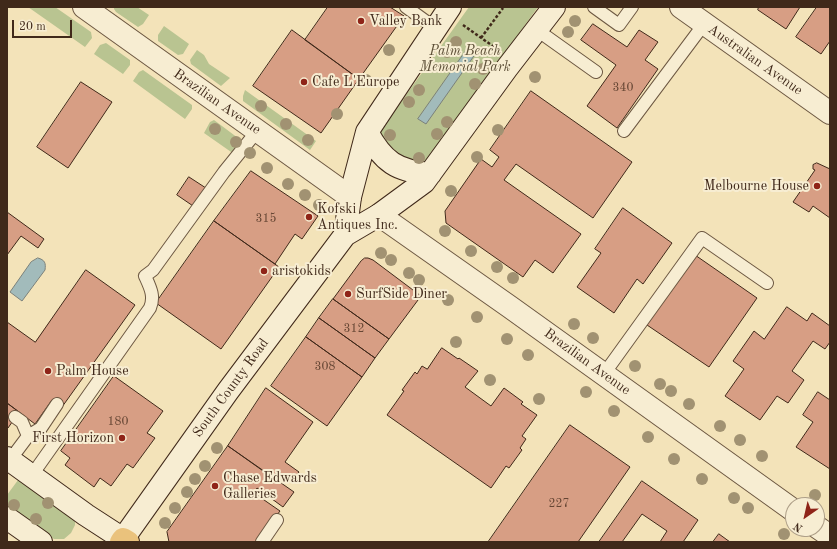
<!DOCTYPE html>
<html>
<head>
<meta charset="utf-8">
<style>
	body { margin:0 }
	#map { position:relative; width:837px; height:549px; overflow:hidden; background:#f3e3b9; font-family:"Old Standard TT",serif }
	canvas { display:block }
	.frame { position:absolute; inset:0; border:8px solid #40291a; pointer-events:none }
	.north { position:absolute; left:785px; top:497px; width:40px; height:40px; box-sizing:border-box; background:#f7edd2; border:1px solid #ae9f88; border-radius:50%; rotate:214deg; font-size:11px; font-weight:700; line-height:16px; text-align:center; color:#40291a }
	.north::after { content:''; display:block; margin:auto; width:14px; height:18px; background:#8f2418; clip-path:polygon(50% 0,100% 100%,50% 72%,0 100%) }
	.scale { position:absolute; left:12px; top:20px; width:60px; height:18px; box-sizing:border-box; border:2px solid #40291a; border-top:0; padding-left:5px; font-size:12px; line-height:14px; white-space:nowrap; color:#40291a; -webkit-text-stroke:3px #f7edd2; paint-order:stroke }
</style>
</head>
<body>
<div id="map">
<canvas width="837" height="549"></canvas>
<div class="frame"></div>
<div class="north">N</div>
<div class="scale">20 m</div>
</div>
<script>
const ctx = document.querySelector('canvas').getContext('2d');
ctx.lineJoin = 'round';
function fillPath(path, color) {
  ctx.fillStyle = color;
  ctx.fill(path, 'evenodd');
}
function strokePath(path, color, width, dash) {
  ctx.strokeStyle = color;
  ctx.lineWidth = width;
  ctx.lineCap = dash ? 'butt' : 'round';
  ctx.setLineDash(dash || []);
  ctx.stroke(path);
}
function write(font, color, halo, rows, align = 'center') {
  ctx.font = font + ' "Old Standard TT",serif';
  ctx.lineWidth = 4;
  ctx.setLineDash([]);
  ctx.textBaseline = 'middle';
  ctx.strokeStyle = halo;
  ctx.fillStyle = color;
  for (const [text, x, y, turn = 0] of rows) {
    ctx.save();
    ctx.translate(x, y);
    ctx.rotate((+turn || 0) * Math.PI / 180);
    ctx.textAlign = isNaN(turn) ? turn : align;
    if (halo) ctx.strokeText(text, 0, 0);
    ctx.fillText(text, 0, 0);
    ctx.restore();
  }
}
fillPath(new Path2D(`
	M28 7H55L91 32 92 38 85 47Z
	M114 7H137L149 15 143 24 138 27 116 12 114 9Z
	M469 7H538L430 157 424 163 416 165 389 149 380 135 381 130Z
	M164 26 189 44 183 54 178 55 158 41V35Z
	M106 43 130 60V65L123 74 94 54 100 45Z
	M197 50 204 55 209 64 230 78 221 86 191 64 190 60Z
	M143 70 192 105V109L185 119 133 81 139 72Z
	M245 90 316 141 310 150 243 101V96Z
	M214 120 242 141 234 154 204 133 210 122Z
	M21 476 75 517V525L71 533 64 539H54L7 507V495Z`), '#b9c491');
const water = new Path2D(`
	M468 48 476 53 426 124 418 119Z
	M38 258C45 260 46 263 45 270L22 301 10 292 31 262Z`);
fillPath(water, '#a2bbbb');
strokePath(water, '#7b817b', 1);
const building = new Path2D(`
	M328 7H390L404 16 359 79 305 40Z
	M759 7H800L786 29 758 10Z
	M817 7H830V41L821 54 796 37Z
	M593 24 627 47 639 30 658 42 645 60 658 69 617 128 587 106 616 65 581 40Z
	M292 30 359 79 321 133 253 86Z
	M81 82 112 102 68 168 37 147Z
	M531 91 632 162 593 218 516 164 504 180 581 234 553 273 535 260 523 277 446 223 445 211 481 159 492 167 499 157 490 150Z
	M817 163 830 169V218L813 206 809 212 793 202 815 170 813 169V165Z
	M251 171 318 216 302 239 295 234 275 264 214 221Z
	M189 177 209 190 196 208 177 195Z
	M623 208 672 243 643 284 637 279 614 313 577 287 601 253 595 249Z
	M7 212 44 239 38 248 21 236 7 255Z
	M214 221 279 267 221 349 156 303Z
	M695 255 757 298 709 367 647 325Z
	M365 258H368L373 260 421 296 389 339 333 299 361 261Z
	M86 270 135 305 62 407 52 400 35 424 7 403V322L35 342Z
	M333 299 389 339 375 358 319 318Z
	M787 307 807 321 812 313 830 326V342L825 349 813 341 792 371 804 380 788 403 777 396 760 420 725 396 744 369 733 361 754 331 764 339Z
	M319 318 375 358 362 377 306 337Z
	M306 337 362 377 327 426 271 386Z
	M442 348 458 359 459 358 478 371 465 387 491 406 504 388 523 402 521 404 537 415 522 436 526 439 520 448 522 450 509 468 506 466 491 488 387 415 404 391 402 390 415 372 417 374 422 366 427 369Z
	M114 376 163 411 147 433 155 438 133 468 127 464 111 486 100 478 94 487 65 465 70 458 61 451Z
	M266 388 313 422 285 462 299 472 292 481 278 471 273 478 228 446Z
	M818 392 830 400V469L796 447 813 422 803 415Z
	M7 403 19 412 8 428 7 427Z
	M570 425 630 467 578 542H490L489 541Z
	M228 446 294 492 283 507 257 488 254 493 280 511 257 542H169L167 532Z
	M642 481 698 520 683 542H660L667 531 642 514 622 542H599Z
	M719 534 730 542H713Z`);
fillPath(building, '#d79e84');
strokePath(building, '#40291a', 1);
const lane = new Path2D(`
	M406 7 435 28
	M594 7 619 25 632 7
	M537 30 596 72
	M624 131 704 24
	M604 374 702 238 767 283
	M15 417 22 422 28 436
	M10 460 28 436 41 428 57 404
	M32 475 150 308C155 296 150 287 145 276L153 270 224 172 258 130
	M262 542 277 520`);
const street = new Path2D(`
	M84 7 350 197
	M681 7 830 113
	M379 215 510 307 793 510
	M817 527 830 536`);
const secondary = new Path2D(`
	M367 132C383 162 397 171 430 174
	M345 235 350 197 367 132 450 7
	M7 458 86 515 123 539 228 391 345 235 379 215 424 182 507 68 554 7
	M7 518 41 542`);
const primary = new Path2D(`
	M121 542 123 539 128 542`);
strokePath(lane, '#6d5842', 14);
strokePath(street, '#6d5842', 24);
strokePath(secondary, '#40291a', 24);
strokePath(primary, '#40291a', 24);
strokePath(new Path2D(`
	M463 25 497 49
	M481 38 503 8`), '#40291a', 2.5, [3, 2]);
strokePath(lane, '#f7edd2', 12);
strokePath(street, '#f7edd2', 22);
strokePath(secondary, '#f7edd2', 22);
strokePath(primary, '#eac27c', 22);
ctx.fillStyle = '#a19272';
for (const [x, y] of [
	[575,21],
	[568,32],
	[456,42],
	[389,50],
	[447,52],
	[483,69],
	[535,77],
	[366,80],
	[475,84],
	[419,90],
	[409,102],
	[261,106],
	[337,114],
	[447,122],
	[286,124],
	[215,129],
	[498,130],
	[437,134],
	[390,135],
	[308,140],
	[236,142],
	[250,153],
	[477,157],
	[419,158],
	[267,168],
	[288,184],
	[451,191],
	[305,195],
	[319,205],
	[445,231],
	[471,251],
	[381,253],
	[391,260],
	[497,267],
	[409,273],
	[513,278],
	[419,280],
	[448,300],
	[477,317],
	[574,324],
	[593,338],
	[507,339],
	[456,342],
	[528,355],
	[635,366],
	[490,380],
	[660,384],
	[671,391],
	[586,392],
	[539,399],
	[689,404],
	[614,411],
	[720,426],
	[648,437],
	[740,440],
	[217,448],
	[762,456],
	[674,459],
	[205,466],
	[195,479],
	[702,479],
	[187,492],
	[815,495],
	[734,498],
	[48,503],
	[14,505],
	[175,508],
	[748,508],
	[36,519],
	[165,523],
	[784,534]
]) {
  ctx.beginPath();
  ctx.arc(x, y, 6, 0, 2 * Math.PI);
  ctx.fill();
}
for (const [x, y, r, color] of [
	[361,21,4,"#8f2418"],
	[304,82,4,"#8f2418"],
	[817,186,4,"#8f2418"],
	[309,217,4,"#8f2418"],
	[264,271,4,"#8f2418"],
	[348,294,4,"#8f2418"],
	[48,371,4,"#8f2418"],
	[122,438,4,"#8f2418"],
	[215,486,4,"#8f2418"]
]) {
  const dot = new Path2D();
  dot.arc(x, y, r, 0, 2 * Math.PI);
  ctx.fillStyle = color;
  ctx.fill(dot);
  strokePath(dot, '#f7edd2', 1.5);
}
write('12px', '#664634', null, [
	["340",623,88],
	["315",266,219],
	["312",354,329],
	["308",325,367],
	["180",118,422],
	["227",559,504]
]);
write('14px', '#40291a', '#f7edd2', [
	["Valley Bank",369,21],
	["Cafe L'Europe",312,82],
	["Melbourne House",809,186,"right"],
	["Kofski",317,209],
	["Antiques Inc.",317,225],
	["aristokids",272,271],
	["SurfSide Diner",356,294],
	["Palm House",56,371],
	["First Horizon",114,438,"right"],
	["Chase Edwards",223,478],
	["Galleries",223,494]
], 'left');
write('italic 14px', '#5e5038', '#f7edd2', [
	["Palm Beach",465,51],
	["Memorial Park",465,67]
]);
write('14px', '#40291a', '#f7edd2', [
	["Australian Avenue",755,60,35],
	["Brazilian Avenue",217,102,35],
	["Brazilian Avenue",587,362,36],
	["South County Road",231,388,-54]
]);
</script>
</body>
</html>
